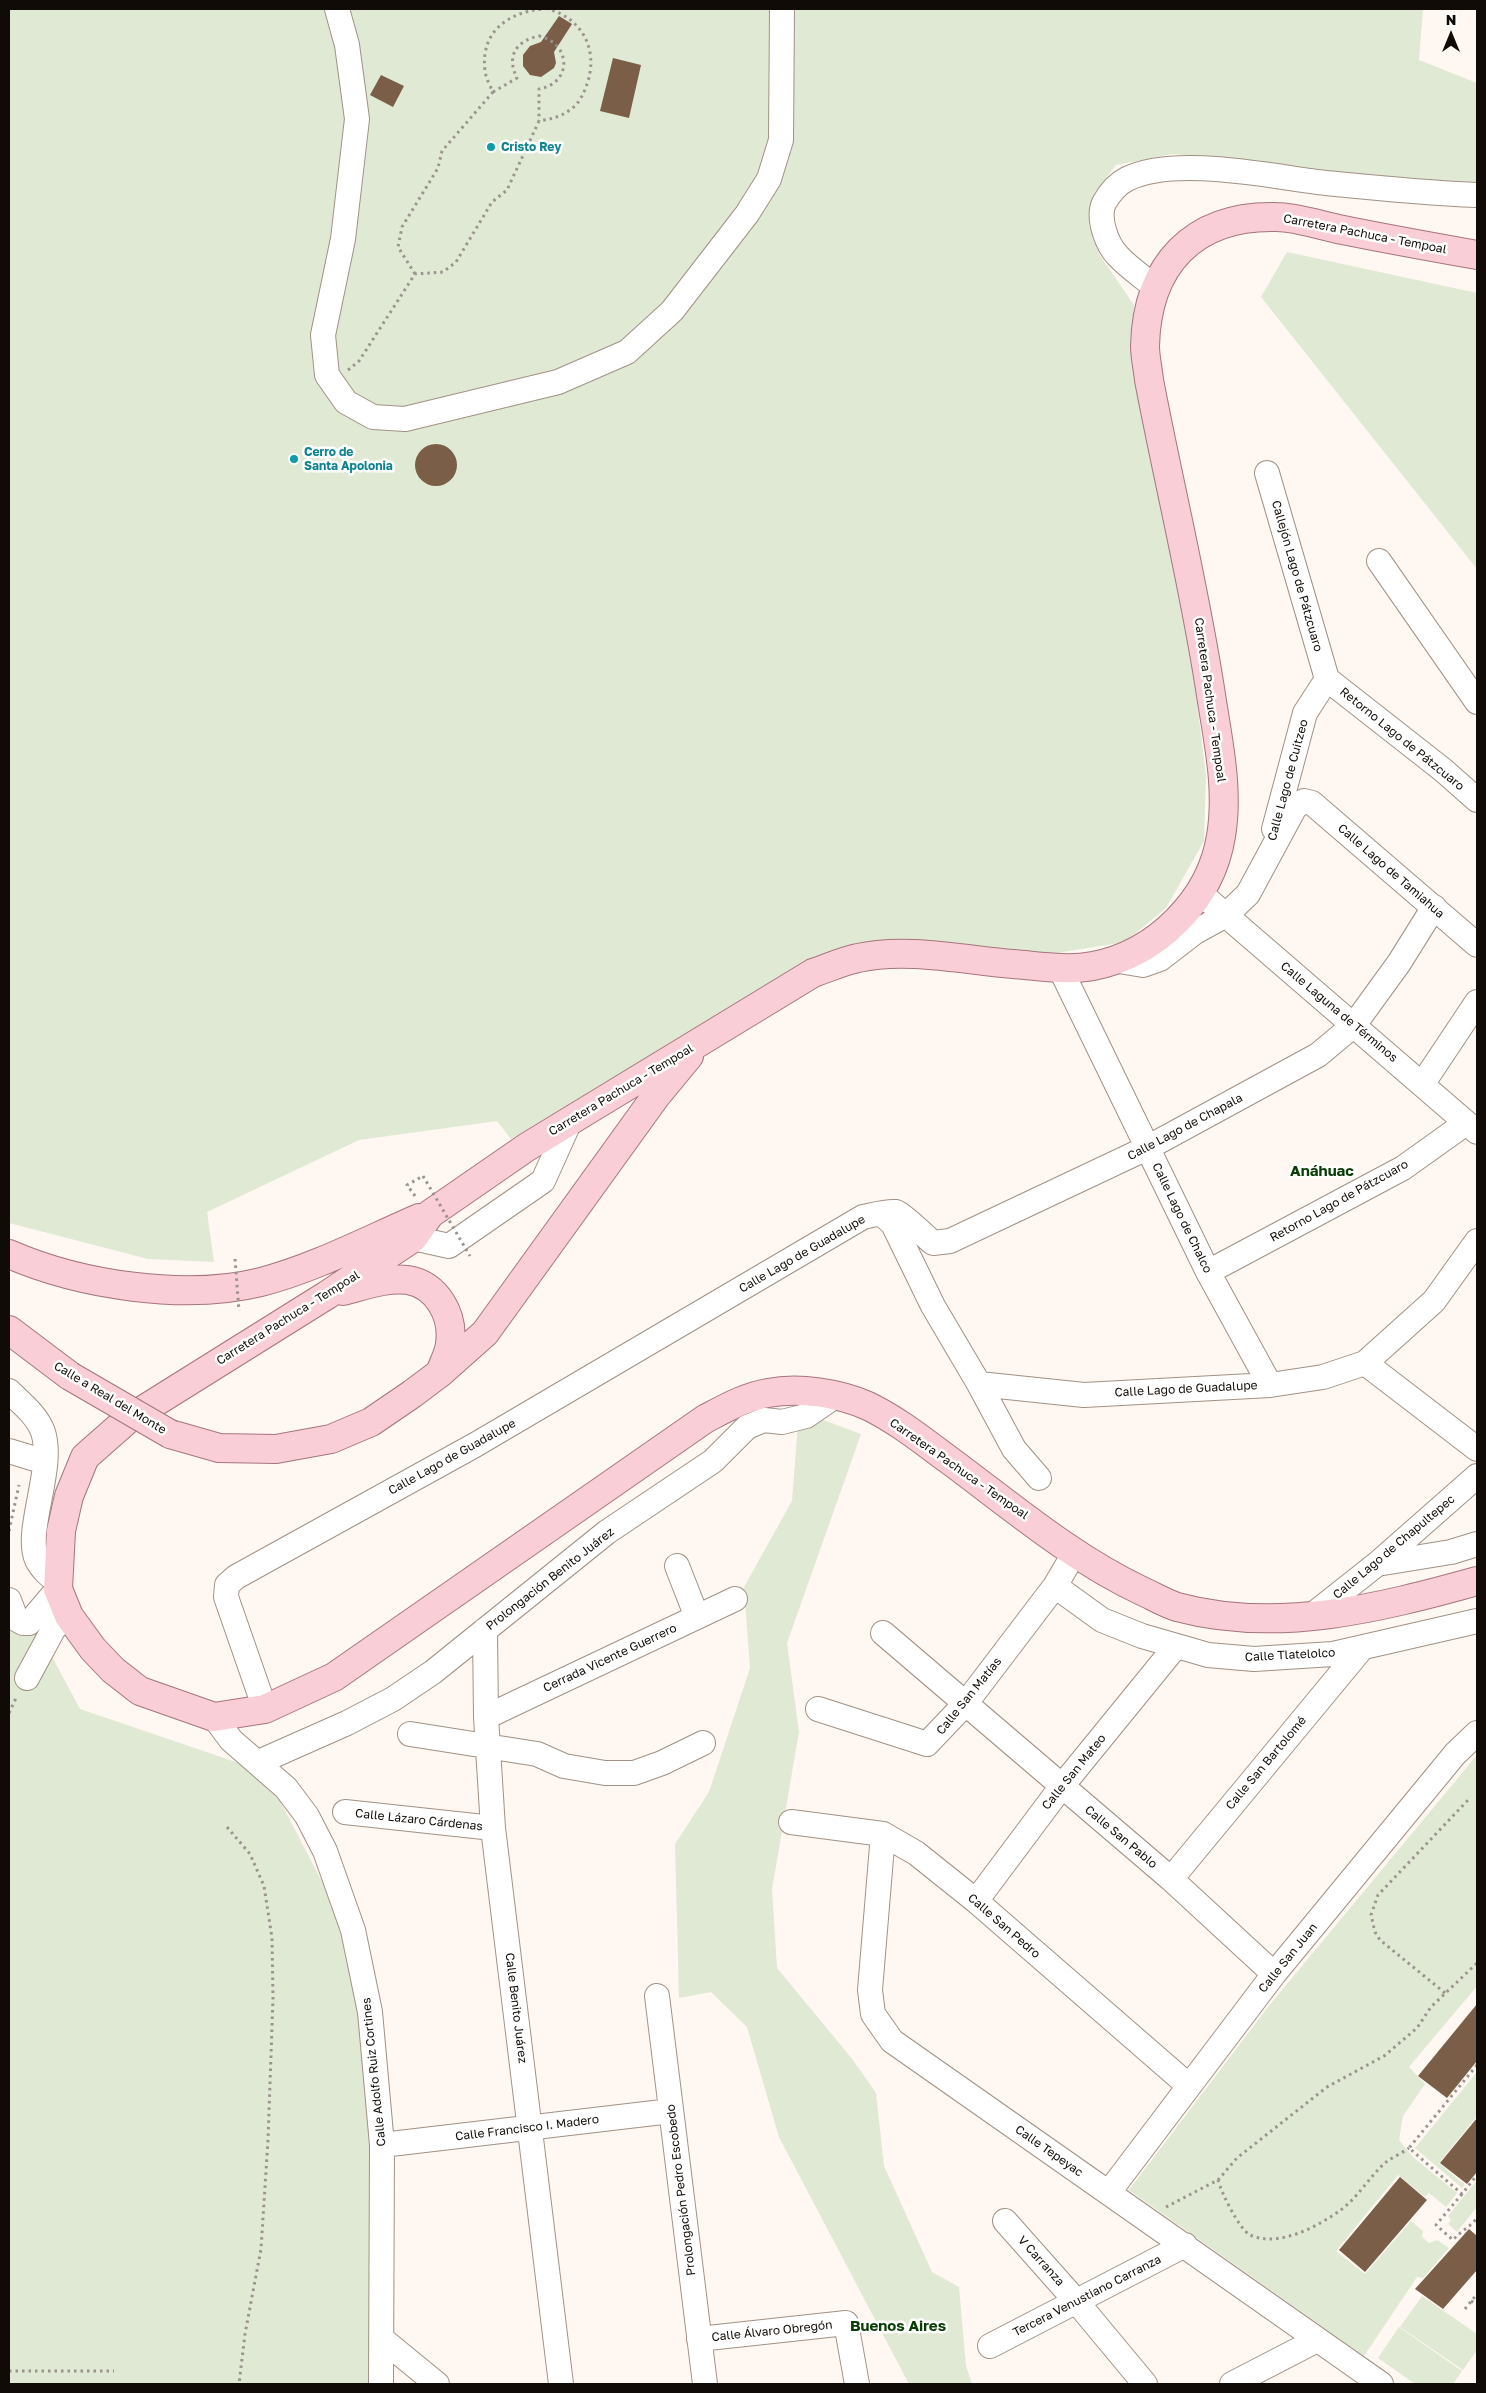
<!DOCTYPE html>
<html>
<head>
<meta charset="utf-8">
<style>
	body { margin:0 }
	#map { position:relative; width:1486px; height:2393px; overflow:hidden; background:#fff7f2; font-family:"Golos Text",sans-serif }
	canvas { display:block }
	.frame { position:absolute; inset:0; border:10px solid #100b06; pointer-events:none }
	.north { position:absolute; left:1426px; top:10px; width:50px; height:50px; -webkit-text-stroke:4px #fff; paint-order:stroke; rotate:0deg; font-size:14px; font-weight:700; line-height:20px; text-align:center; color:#100b06 }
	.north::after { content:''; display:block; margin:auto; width:18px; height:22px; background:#100b06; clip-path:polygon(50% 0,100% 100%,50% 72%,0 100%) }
</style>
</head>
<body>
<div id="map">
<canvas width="1486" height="2393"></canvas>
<div class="frame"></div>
<div class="north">N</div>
</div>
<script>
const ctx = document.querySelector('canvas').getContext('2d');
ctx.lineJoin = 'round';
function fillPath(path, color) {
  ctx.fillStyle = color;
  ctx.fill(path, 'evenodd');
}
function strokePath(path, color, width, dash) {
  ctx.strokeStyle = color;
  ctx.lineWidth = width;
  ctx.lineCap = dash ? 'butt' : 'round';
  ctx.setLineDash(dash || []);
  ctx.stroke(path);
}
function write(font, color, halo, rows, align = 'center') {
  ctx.font = font + ' "Golos Text",sans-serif';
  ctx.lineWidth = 5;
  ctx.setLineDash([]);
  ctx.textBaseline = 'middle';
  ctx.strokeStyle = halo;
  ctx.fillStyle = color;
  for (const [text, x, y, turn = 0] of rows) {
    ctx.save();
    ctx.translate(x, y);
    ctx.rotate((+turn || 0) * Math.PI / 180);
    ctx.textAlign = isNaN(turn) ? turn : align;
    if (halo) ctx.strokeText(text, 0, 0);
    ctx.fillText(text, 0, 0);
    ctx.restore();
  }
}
fillPath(new Path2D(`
	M9 9H1423L1419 60 1477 83V182L1386 180 1286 166 1173 154 1116 165 1094 194 1089 225 1099 254 1134 305 1131 347 1194 678 1206 776 1204 841 1166 908 1125 942 1057 953 904 945 777 979 511 1139 497 1121 359 1140 207 1212 214 1262 148 1259 9 1223Z
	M1287 252 1477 293V569L1261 297Z
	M799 1411 861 1434 787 1643 799 1732 772 1889 777 1968 853 2060 876 2093 884 2166 932 2272 959 2287 966 2366 972 2384H909L779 2137 747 2027 711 1992 679 1998 675 1844 709 1792 750 1668 744 1587 792 1501Z
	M9 1602 27 1610 80 1709 265 1772 347 1930 378 2086 381 2384H9Z
	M1477 1755V1986L1409 2067 1425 2084 1403 2116 1399 2140 1413 2157 1457 2193 1446 2207 1429 2193 1425 2197 1398 2175 1336 2251 1365 2274 1411 2221 1423 2231 1422 2237 1429 2243 1437 2240 1449 2248 1423 2278 1417 2277 1364 2356 1129 2190 1268 2007Z
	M1477 2072V2116L1439 2163 1465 2185 1462 2188 1415 2148Z
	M1477 2180V2207L1457 2232 1448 2224 1451 2220 1448 2216Z
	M1422 2296 1477 2334V2350L1463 2370 1400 2327Z
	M1399 2327 1462 2371 1453 2384H1415L1378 2358Z`), '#e0e9d3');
fillPath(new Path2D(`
	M559 16 572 24 554 52 556 63 554 68 541 77 530 75 523 66V55L530 46 541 42Z
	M613 58 641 65 629 118 600 111Z
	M381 75 404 86 393 107 370 95Z
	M415 465a21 21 0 1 1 42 0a21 21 0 1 1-42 0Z
	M1477 2004V2061L1447 2098 1418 2076Z
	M1477 2118V2172L1467 2184 1440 2163Z
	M1400 2177 1427 2200 1365 2272 1339 2250Z
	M1469 2229 1477 2236V2270L1443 2309 1415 2289Z`), '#7a5e47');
const minor = new Path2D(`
	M337 9 347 45 357 119 343 239 323 335 327 375 346 402 373 417 405 419 558 382 627 352 672 311 747 214 769 179 781 140 782 9
	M1156 288C1143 277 1129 268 1118 256 1107 245 1097 218 1104 203 1109 194 1117 184 1127 179 1176 155 1273 177 1326 183 1376 188 1427 193 1477 195
	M1267 473 1327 679
	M1379 561 1477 702
	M1327 679 1443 770 1477 800
	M1274 829 1305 713 1327 679
	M1200 893 1477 1132
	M1119 961 1143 965 1160 959 1195 932 1226 915 1248 894 1295 807 1304 801 1312 803 1477 945
	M1060 968 1208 1272 1270 1385
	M1423 1083 1477 1002
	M882 1214 893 1224 933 1306 979 1384 1014 1449 1039 1478
	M413 1238 449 1246 543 1181 570 1121
	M1208 1272 1403 1168 1466 1123
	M1365 1363 1477 1449
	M979 1384 1084 1395 1270 1385 1323 1377 1365 1363 1434 1301 1477 1241
	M9 1391C20 1402 37 1415 43 1432 55 1468 24 1531 37 1560 42 1570 50 1576 58 1582
	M9 1451 45 1462
	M1377 1564 1451 1552 1477 1544
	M677 1566 697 1617
	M1055 1586 1102 1620 1142 1636 1208 1655 1254 1659 1333 1654 1477 1621
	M9 1600 16 1619 23 1623H29L58 1589
	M1310 1617 1377 1564 1477 1476
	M485 1630 486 1717 493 1828 561 2384
	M883 1633 1171 1879 1274 1974
	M27 1678 54 1628 69 1616
	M265 1709 226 1597 227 1585 236 1577 475 1445 863 1217C873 1215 886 1211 896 1212 901 1213 926 1237 933 1243L950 1241 1147 1148 1318 1055 1354 1025 1399 963 1434 907
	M818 1709 927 1744 966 1703 1055 1586 1075 1552
	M214 1717 231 1740 286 1788 307 1816 325 1851 353 1930 370 2012 382 2145 381 2384
	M486 1717 735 1599
	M410 1734 537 1754 564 1766 605 1773H634L662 1763 703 1743
	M259 1762 347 1723 393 1699 433 1672 607 1532 713 1461 747 1427 764 1420 782 1422 806 1416 835 1396
	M345 1812 493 1828
	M791 1822 883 1834 916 1853 976 1901 1189 2086
	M883 1834 870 1990 873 2014 892 2041 1381 2384
	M1171 1879 1362 1648
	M976 1901 1062 1786 1176 1646
	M657 1996 705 2384
	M382 2145 671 2111
	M1109 2192 1274 1974 1455 1754 1477 1733
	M1005 2221 1076 2301 1145 2384
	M382 2339 437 2384
	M699 2339 846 2323 857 2384
	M990 2346 1185 2245
	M1232 2384 1317 2340`);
const major = new Path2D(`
	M1477 255C1432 247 1387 239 1343 230 1322 226 1297 217 1276 217 1193 215 1147 265 1145 346 1145 357 1148 369 1149 380 1169 485 1195 589 1211 695 1218 741 1229 789 1221 836 1211 900 1156 954 1093 966 1067 971 1039 966 1013 964 965 960 905 947 858 958 843 961 828 968 813 973L527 1147 430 1214 413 1238 327 1295 127 1420 85 1457 69 1496 61 1531 58 1589 69 1616 93 1649 113 1670 140 1691 214 1717 265 1709 334 1677 705 1419C726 1408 745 1397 768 1393 799 1387 839 1393 868 1406 897 1420 923 1441 949 1460 1011 1506 1072 1558 1142 1591 1153 1596 1165 1603 1177 1607 1277 1634 1380 1608 1477 1581
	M9 1254C80 1285 185 1301 261 1282 315 1268 368 1240 419 1218
	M343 1291C363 1286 387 1277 408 1280 437 1285 454 1315 450 1344 449 1354 443 1364 440 1373
	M9 1330 70 1376
	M170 1434 219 1448 276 1449 331 1439 371 1422 412 1394 440 1373 485 1333 656 1096 689 1056`);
strokePath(minor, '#a29184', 26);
strokePath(major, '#a6757c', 30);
strokePath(new Path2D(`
	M493 92 517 78C506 56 516 41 539 36 571 43 573 83 539 89V121
	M415 274 398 247 402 227 438 168 442 151 493 92C490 86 486 78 485 71 480 32 508 12 543 9
	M348 370 359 361 415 274 443 272 456 262 492 202 507 190 539 121C551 119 561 117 571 109 579 104 584 93 587 84 599 50 582 18 548 9
	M415 1196 407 1185 423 1176
	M9 1531 19 1485
	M9 1713 17 1696
	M227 1827 250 1854 264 1886 272 1938 273 1998 268 2140 261 2249 245 2334 239 2384
	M1445 1993 1380 1940 1375 1932 1371 1915 1378 1895 1468 1800
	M1477 2065 1409 2148 1462 2194 1477 2175
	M1218 2180C1221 2192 1239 2229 1250 2235 1279 2248 1319 2226 1342 2209 1359 2196 1370 2176 1386 2162 1393 2157 1402 2153 1409 2148
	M1462 2194 1436 2225 1453 2240C1461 2231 1470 2227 1477 2218
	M1166 2207 1218 2180 1237 2158 1327 2087 1384 2056 1417 2028 1431 2007 1477 1963
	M1471 2301 1477 2304
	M1465 2309 1477 2294
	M9 2371H114`), '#9a938e', 3, [2.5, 4]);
strokePath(minor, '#fff', 24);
strokePath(major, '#faced6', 28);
const majorBridge = new Path2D(`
	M70 1376 170 1434`);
strokePath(majorBridge, '#a6757c', 30, []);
strokePath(new Path2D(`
	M423 1176 470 1256
	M235 1259 239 1311`), '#9a938e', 3, [2.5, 4]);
strokePath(majorBridge, '#faced6', 28);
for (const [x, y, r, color] of [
	[491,147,5,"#0f9aa8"],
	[294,459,5,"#0f9aa8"]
]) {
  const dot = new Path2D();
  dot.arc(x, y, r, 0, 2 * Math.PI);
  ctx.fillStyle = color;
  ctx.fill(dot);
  strokePath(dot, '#fff', 2);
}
write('bold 12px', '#0d838f', '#fff', [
	["Cristo Rey",501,147],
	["Cerro de",304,452],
	["Santa Apolonia",304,466]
], 'left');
write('12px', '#100b06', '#fff', [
	["Carretera Pachuca - Tempoal",1365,234,11],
	["Callejón Lago de Pátzcuaro",1297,576,74],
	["Carretera Pachuca - Tempoal",1210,700,82],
	["Retorno Lago de Pátzcuaro",1402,739,39],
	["Calle Lago de Cuitzeo",1288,780,-75],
	["Calle Lago de Tamiahua",1391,871,41],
	["Calle Laguna de Términos",1339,1012,40],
	["Carretera Pachuca - Tempoal",621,1090,-31],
	["Calle Lago de Chapala",1185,1127,-28],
	["Retorno Lago de Pátzcuaro",1339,1201,-29],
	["Calle Lago de Chalco",1182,1218,64],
	["Calle Lago de Guadalupe",802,1254,-30],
	["Carretera Pachuca - Tempoal",288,1318,-32],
	["Calle Lago de Guadalupe",1186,1389,-3],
	["Calle a Real del Monte",110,1398,31],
	["Calle Lago de Guadalupe",452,1457,-29],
	["Carretera Pachuca - Tempoal",959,1469,35],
	["Calle Lago de Chapultepec",1394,1547,-40],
	["Prolongación Benito Juárez",550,1579,-38],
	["Calle Tlatelolco",1290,1655,-3],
	["Cerrada Vicente Guerrero",610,1658,-25],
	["Calle San Matías",969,1696,-51],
	["Calle San Bartolomé",1266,1763,-50],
	["Calle San Mateo",1074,1772,-51],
	["Calle Lázaro Cárdenas",419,1820,6],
	["Calle San Pablo",1121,1837,40],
	["Calle San Pedro",1004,1926,41],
	["Calle San Juan",1288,1958,-51],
	["Calle Benito Juárez",516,2008,83],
	["Calle Adolfo Ruiz Cortines",374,2072,-96],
	["Calle Francisco I. Madero",527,2128,-7],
	["Calle Tepeyac",1049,2151,35],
	["Prolongación Pedro Escobedo",681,2190,-97],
	["V Carranza",1041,2261,48],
	["Tercera Venustiano Carranza",1087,2296,-27],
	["Calle Álvaro Obregón",772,2331,-6]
]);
write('bold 15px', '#083e05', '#fff', [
	["Anáhuac",1322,1171],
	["Buenos Aires",898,2326]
]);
</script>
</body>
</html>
